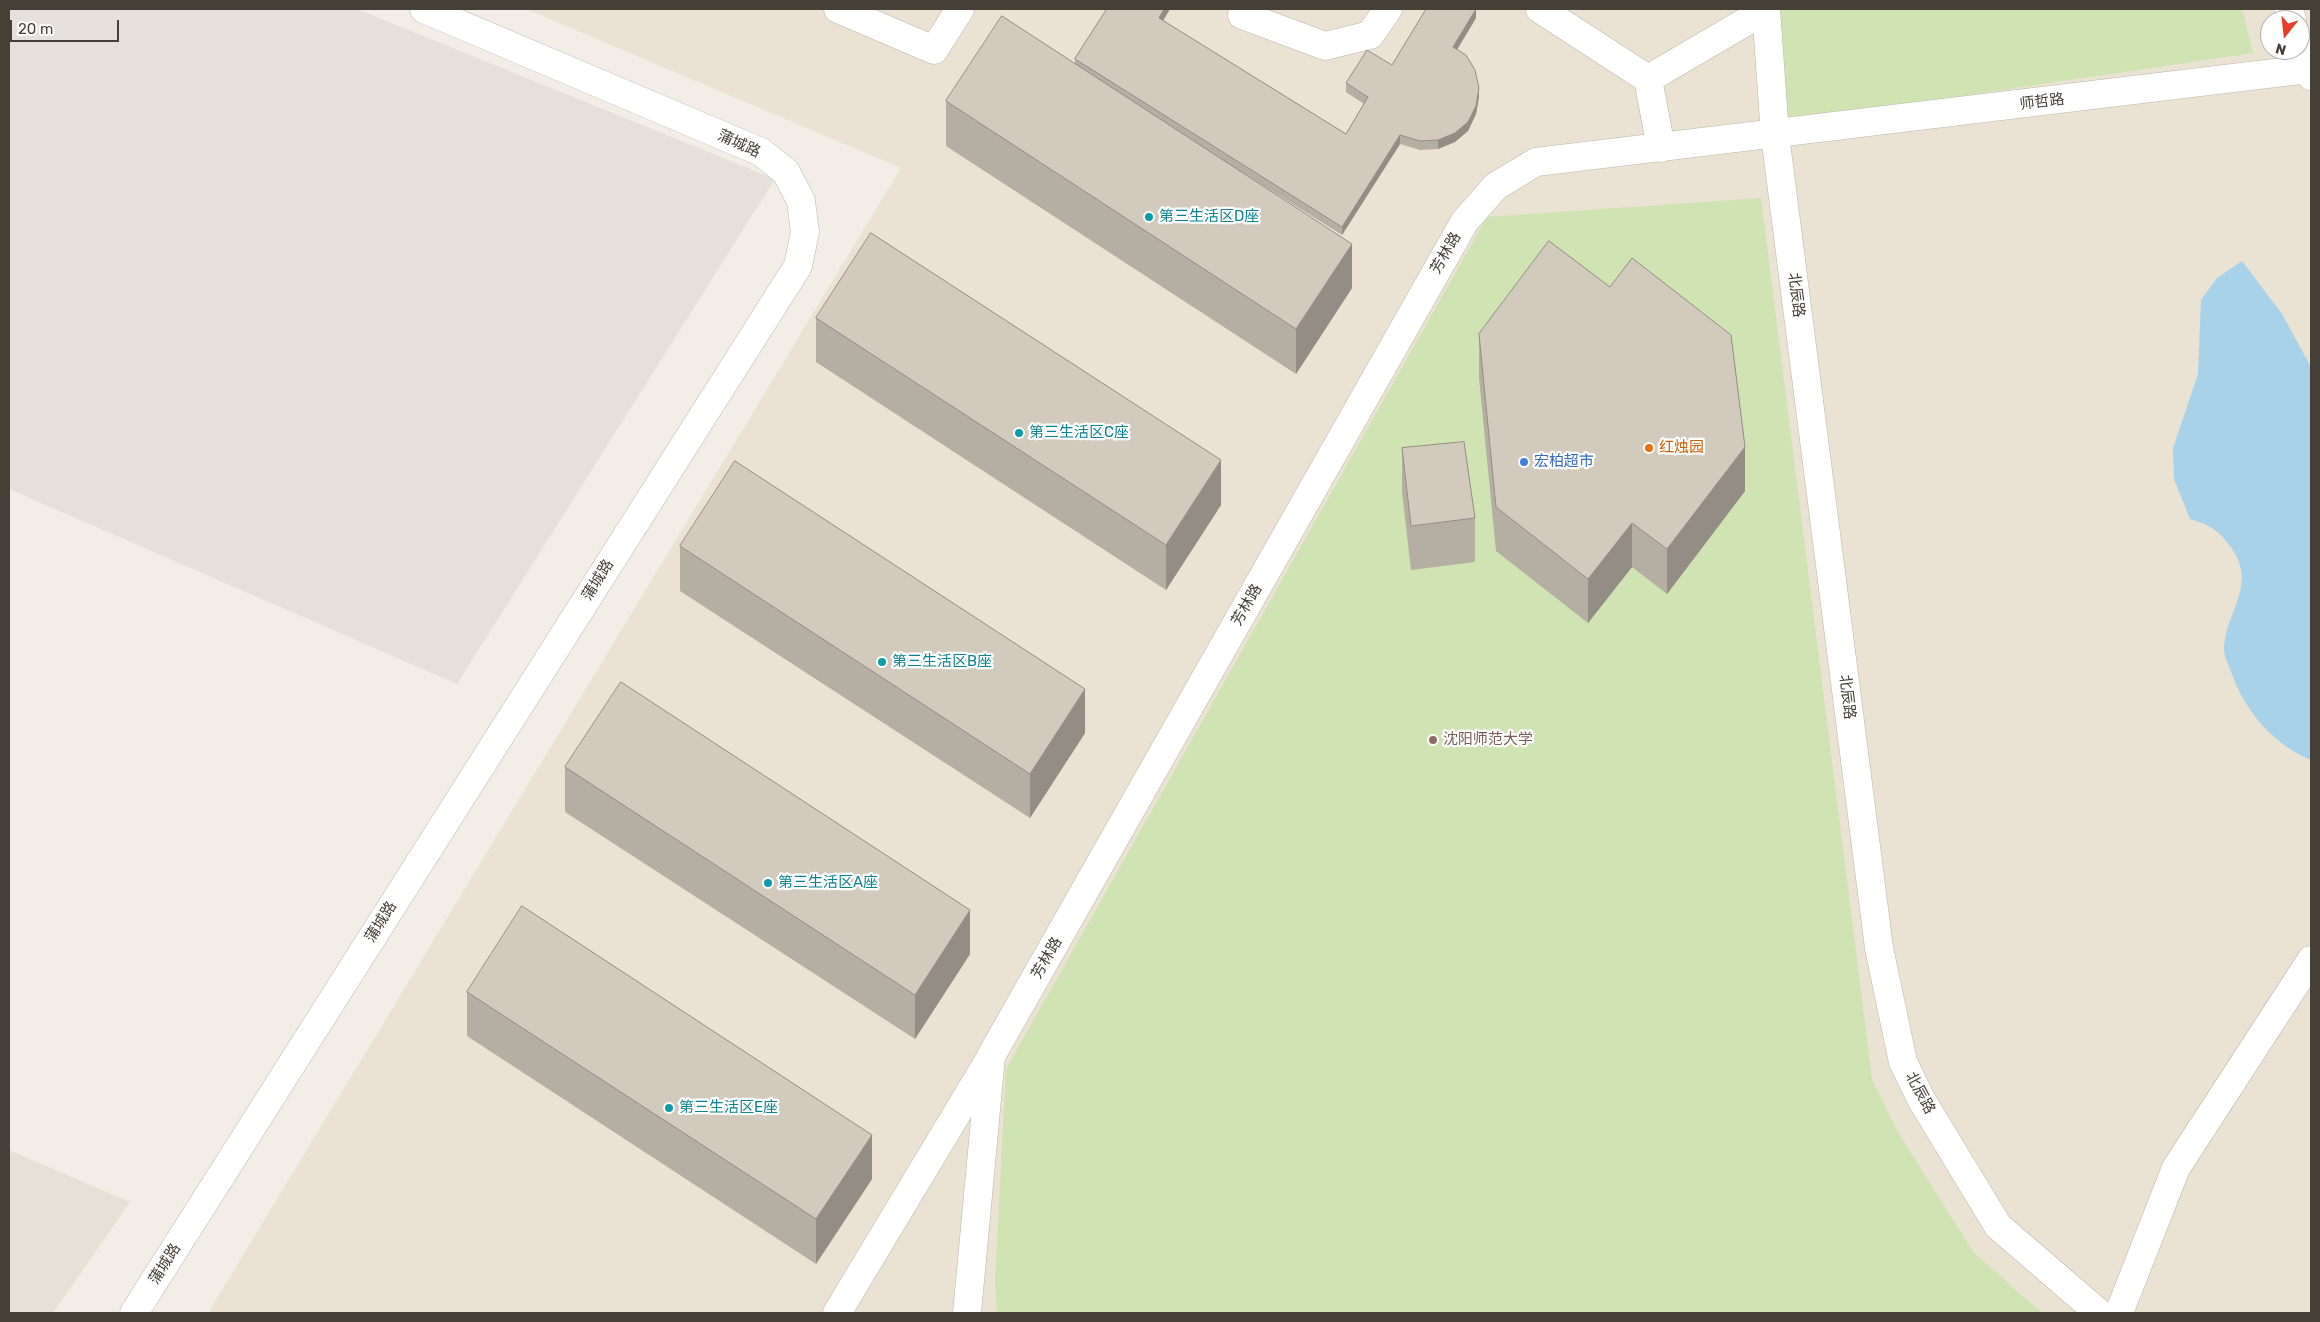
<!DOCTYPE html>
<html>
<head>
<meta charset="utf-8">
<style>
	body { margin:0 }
	#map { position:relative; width:2320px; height:1322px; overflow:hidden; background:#f2eee7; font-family:Rubik,sans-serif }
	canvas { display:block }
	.frame { position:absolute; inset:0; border:10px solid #453f37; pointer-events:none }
	.north { position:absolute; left:2260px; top:10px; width:50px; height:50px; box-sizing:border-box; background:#fff; border:1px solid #b5b2af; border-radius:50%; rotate:196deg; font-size:14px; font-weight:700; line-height:20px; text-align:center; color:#453f37 }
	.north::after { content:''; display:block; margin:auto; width:18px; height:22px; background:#e83d28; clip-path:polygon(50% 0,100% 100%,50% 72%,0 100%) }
	.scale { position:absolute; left:10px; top:20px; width:109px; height:22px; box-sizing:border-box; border:2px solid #453f37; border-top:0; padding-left:6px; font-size:15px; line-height:18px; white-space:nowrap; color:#453f37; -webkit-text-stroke:4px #fff; paint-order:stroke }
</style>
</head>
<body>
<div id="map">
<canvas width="2320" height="1322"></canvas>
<div class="frame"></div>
<div class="north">N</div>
<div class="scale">20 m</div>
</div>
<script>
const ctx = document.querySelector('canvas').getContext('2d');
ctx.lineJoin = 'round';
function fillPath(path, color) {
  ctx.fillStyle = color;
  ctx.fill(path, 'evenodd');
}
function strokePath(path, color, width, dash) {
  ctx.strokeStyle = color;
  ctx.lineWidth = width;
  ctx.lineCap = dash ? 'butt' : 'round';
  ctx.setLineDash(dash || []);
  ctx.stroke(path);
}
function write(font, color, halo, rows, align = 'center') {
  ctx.font = font + ' Rubik,"Noto Sans SC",sans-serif';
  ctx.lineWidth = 4.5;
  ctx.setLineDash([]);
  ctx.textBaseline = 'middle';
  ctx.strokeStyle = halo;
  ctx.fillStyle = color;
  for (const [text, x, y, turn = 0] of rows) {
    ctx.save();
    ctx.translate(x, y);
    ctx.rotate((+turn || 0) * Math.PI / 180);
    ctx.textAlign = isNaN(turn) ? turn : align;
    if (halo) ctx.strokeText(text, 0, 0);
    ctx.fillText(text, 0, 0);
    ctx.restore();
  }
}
fillPath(new Path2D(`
	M9 1150 130 1202 53 1313H9Z`), '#e6e0d6');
fillPath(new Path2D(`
	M9 9H357L775 179 457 684 9 489Z`), '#e5e0dc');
fillPath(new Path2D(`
	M526 9H2311V1313H208L901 168ZM2270 20H2300V50H2270Z`), '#eae2d2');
fillPath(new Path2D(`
	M1777 9H2242L2253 53 1785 122Z
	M1761 198 1872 1079 1896 1129 1973 1252 2042 1313H997L995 1282 1006 1069 1487 217Z`), '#d0e3b3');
fillPath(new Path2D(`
	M2242 261 2282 314 2311 367V760C2271 743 2244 710 2230 669 2228 663 2223 654 2224 647 2228 607 2258 584 2230 546 2218 529 2209 525 2190 519L2174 479 2173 448 2198 374 2201 300 2217 278Z`), '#a8d2ea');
const minor = new Path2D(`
	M838 9 934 50 960 9
	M1540 9 1648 79 1661 148
	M1766 9 1775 135 1879 948 1903 1062 1921 1099 1998 1226 2099 1313
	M2289 9 2292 20
	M1242 15 1325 46 1370 35 1388 9
	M2300 45 2311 76
	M1648 79 1766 10
	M837 1313 988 1062
	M967 1313 991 1056 1465 221 1496 186 1536 162 2308 69
	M2119 1313 2176 1168 2311 960`);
const tertiary = new Path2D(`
	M134 1313 798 266 805 232 801 201 786 172 761 152 424 9`);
strokePath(minor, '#bdb6ab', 29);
strokePath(tertiary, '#bdb6ab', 29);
strokePath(minor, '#fff', 28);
strokePath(tertiary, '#fff', 28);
fillPath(new Path2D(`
	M1107 9H1170L1163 21 1346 134 1364 104 1346 92V83L1392 65 1476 18 1457 50 1479 97 1476 114 1468 131 1455 142 1438 149 1420 150 1400 144 1342 235 1240 171 1352 288 1296 374 946 146V101L1075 64V59Z
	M816 318 1221 505 1166 590 816 362Z
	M1479 334 1745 491 1667 594 1632 567 1588 623 1496 551 1479 378Z
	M1402 448 1475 518V562L1411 570 1402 492Z
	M680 546 1085 733 1030 818 680 591Z
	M565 767 970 954 915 1039 565 812Z
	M467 992 872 1179 816 1264 467 1036Z`), '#b5aea3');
fillPath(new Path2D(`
	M1164 9H1170L1159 27V18Z
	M1476 9V18L1453 56V47Z
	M1479 88V97L1476 114 1468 131 1455 142 1438 149V140Z
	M1400 135V144L1342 235V227Z
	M1352 244V288L1296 374V329Z
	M1745 447V491L1667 594V549Z
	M1221 460V505L1166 590V545Z
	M1632 523V567L1588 623V579Z
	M1085 689V733L1030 818V774Z
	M970 910V954L915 1039V995Z
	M872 1135V1179L816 1264V1219Z`), '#948d85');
const building = new Path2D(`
	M1107 9H1164L1159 18 1346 134 1368 97 1346 83 1367 50 1392 65 1426 9H1476L1453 47 1466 55 1475 70 1479 88 1476 106 1468 122 1455 133 1438 140 1420 141 1400 135 1342 227 1075 59Z
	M1002 16 1352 244 1296 329 946 101Z
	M871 233 1221 460 1166 545 816 318Z
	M1549 241 1610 287 1632 258 1731 335 1745 447 1667 549 1632 523 1588 579 1496 507 1479 334Z
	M1464 442 1475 518 1411 526 1402 448Z
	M735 461 1085 689 1030 774 680 546Z
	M621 682 970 910 915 995 565 767Z
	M522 906 872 1135 816 1219 467 992Z`);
fillPath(building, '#d3cabe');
strokePath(building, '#948d85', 1);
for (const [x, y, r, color] of [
	[1149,217,5,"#0f9aa8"],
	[1019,433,5,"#0f9aa8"],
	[1649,448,5,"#e8710a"],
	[1524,462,5,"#3f7fe0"],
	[882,662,5,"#0f9aa8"],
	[1433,740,5,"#8d6e63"],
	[768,883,5,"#0f9aa8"],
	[669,1108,5,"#0f9aa8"]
]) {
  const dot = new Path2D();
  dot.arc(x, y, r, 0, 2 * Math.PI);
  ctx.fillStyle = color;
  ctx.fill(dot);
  strokePath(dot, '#fff', 2);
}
write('15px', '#453f37', '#fff', [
	["师哲路",2042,102,-7],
	["蒲城路",739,144,25],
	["芳林路",1446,253,-60],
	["北辰路",1796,295,83],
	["蒲城路",598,580,-58],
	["芳林路",1247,605,-60],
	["北辰路",1847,697,83],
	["蒲城路",381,922,-58],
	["芳林路",1047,958,-60],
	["北辰路",1920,1093,62],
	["蒲城路",165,1264,-58]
]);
write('15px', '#0d838f', '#fff', [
	["第三生活区D座",1159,217],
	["第三生活区C座",1029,433],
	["第三生活区B座",892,662],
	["第三生活区A座",778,883],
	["第三生活区E座",679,1108]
], 'left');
write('15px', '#c56008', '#fff', [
	["红烛园",1659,448]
], 'left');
write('15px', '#366cbe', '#fff', [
	["宏柏超市",1534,462]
], 'left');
write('15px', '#785e54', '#fff', [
	["沈阳师范大学",1443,740]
], 'left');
</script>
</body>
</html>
